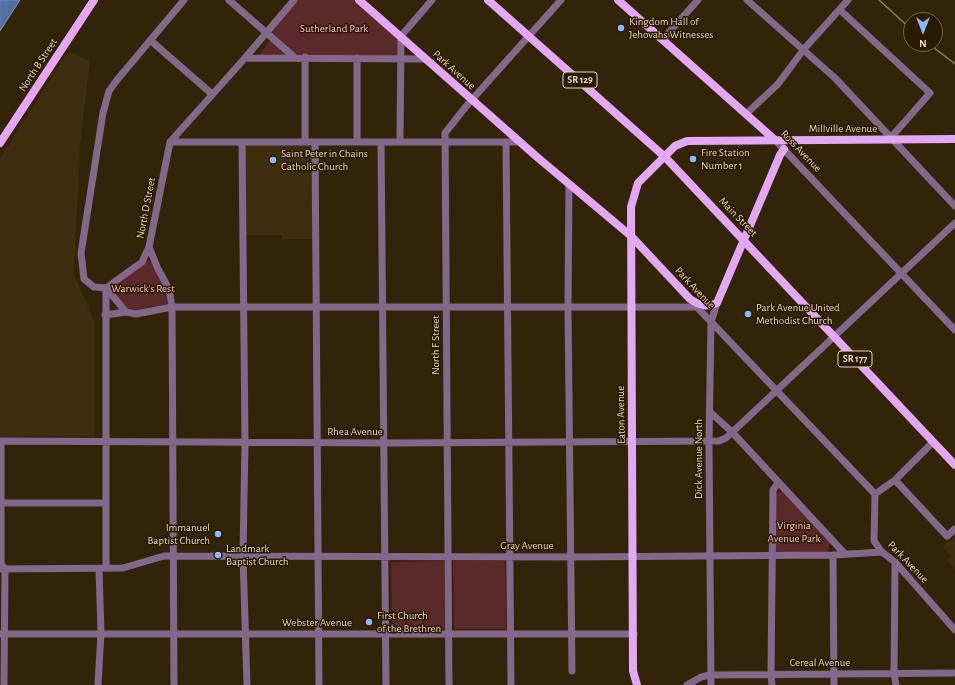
<!DOCTYPE html>
<html>
<head>
<meta charset="utf-8">
<style>
	body { margin:0 }
	#map { position:relative; width:955px; height:685px; overflow:hidden; background:#332409; font-family:"Alegreya Sans",sans-serif }
	canvas { display:block }
	.north { position:absolute; left:903px; top:12px; width:40px; height:40px; box-sizing:border-box; background:#291a01; border:1px solid #76664d; border-radius:50%; rotate:180deg; font-size:11px; font-weight:700; line-height:16px; text-align:center; color:#e9d8bf }
	.north::after { content:''; display:block; margin:auto; width:14px; height:18px; background:#8db9fc; clip-path:polygon(50% 0,100% 100%,50% 72%,0 100%) }
</style>
</head>
<body>
<div id="map">
<canvas width="955" height="685"></canvas>
<div class="north">N</div>
</div>
<script>
const ctx = document.querySelector('canvas').getContext('2d');
ctx.lineJoin = 'round';
function fillPath(path, color) {
  ctx.fillStyle = color;
  ctx.fill(path, 'evenodd');
}
function strokePath(path, color, width, dash) {
  ctx.strokeStyle = color;
  ctx.lineWidth = width;
  ctx.lineCap = dash ? 'butt' : 'round';
  ctx.setLineDash(dash || []);
  ctx.stroke(path);
}
function write(font, color, halo, rows, align = 'center') {
  ctx.font = font + ' "Alegreya Sans",sans-serif';
  ctx.lineWidth = 3;
  ctx.setLineDash([]);
  ctx.textBaseline = 'middle';
  ctx.strokeStyle = halo;
  ctx.fillStyle = color;
  for (const [text, x, y, turn = 0] of rows) {
    ctx.save();
    ctx.translate(x, y);
    ctx.rotate((+turn || 0) * Math.PI / 180);
    ctx.textAlign = isNaN(turn) ? turn : align;
    if (halo) ctx.strokeText(text, 0, 0);
    ctx.fillText(text, 0, 0);
    ctx.restore();
  }
}
fillPath(new Path2D(`
	M68 51 90 61 80 145 74 274 94 321V436H0V159Z
	M242 142H315V239H282V235H242Z
	M955 536V569L947 560 951 556 943 547Z`), '#3e2d0e');
fillPath(new Path2D(`
	M294 0H359L401 36 400 58 294 57 267 33Z
	M270 40 284 52 285 54 283 56 259 55Z
	M147 260 152 262 164 285 167 304 137 310 124 308C118 300 112 293 119 283Z
	M780 492 785 493 830 542 828 551 825 553 777 552 774 549 776 494Z
	M444 561 445 629H392L391 562Z
	M453 561H505L506 629H454Z`), '#5c292b');
const water = new Path2D(`
	M0 0H20L0 31Z`);
fillPath(water, '#5271a2');
strokePath(water, '#7f90ab', 1);
strokePath(new Path2D(`
	M229 0 294 57
	M747 0 835 78 955 206
	M840 10 930 93 894 134 892 140
	M663 39 698 0
	M150 40 212 94
	M245 58 426 59
	M746 114 778 84 804 49 848 0
	M775 140 955 330
	M400 141 401 36 432 0
	M170 142H519
	M242 142 245 442 243 556 247 685
	M305 142V57
	M315 142 319 685
	M357 142V58
	M381 142 386 685
	M506 142 511 685
	M569 184 568 307 572 671
	M149 247 158 269 169 289 172 307 174 685
	M106 288 142 262 149 247 170 142 245 58 294 0
	M106 288V568
	M694 304 875 494 874 541 882 552 895 562 955 630
	M126 312 106 288 94 287 84 279 81 253 103 113 109 91 117 80 184 0
	M105 315 126 312 136 314 172 307H697
	M710 412 732 432 845 554
	M895 480 947 536 955 529
	M875 494 895 480 933 442
	M1 503H105
	M833 555 834 685
	M895 562 894 673 896 685
	M0 569 123 568 164 556H173L571 557 833 555 882 552
	M0 634H634
	M4 685 5 569 1 564V441L390 443 719 441 726 438 955 223
	M98 685 101 633 99 569
	M449 685 445 133 468 104 561 0
	M687 685 701 677 710 675 955 673
	M711 685 709 442 711 322 717 303
	M772 685 771 674 773 490 778 483`), '#84688c', 7);
strokePath(new Path2D(`
	M359 0 537 157 631 236 690 299C699 305 707 308 717 303L780 155 784 149
	M488 0 665 157 955 465
	M618 0 775 140
	M0 143 94 0
	M637 685 633 671 631 207 638 183 675 146 687 141 955 139`), '#e4a7f4', 8);
strokePath(new Path2D(`
	M879 0 911 29
	M929 44 955 64`), '#8d7d63', 1.5);
for (const [x, y, r, color] of [
	[621,28,4,"#8db9fc"],
	[693,159,4,"#8db9fc"],
	[273,160,4,"#8db9fc"],
	[748,314,4,"#8db9fc"],
	[218,534,4,"#8db9fc"],
	[218,555,4,"#8db9fc"],
	[369,622,4,"#8db9fc"]
]) {
  const dot = new Path2D();
  dot.arc(x, y, r, 0, 2 * Math.PI);
  ctx.fillStyle = color;
  ctx.fill(dot);
  strokePath(dot, '#291a01', 1.5);
}
for (const [x, y, w] of [
	[580,80,34],
	[855,359,34]
]) {
  const box = new Path2D();
  box.roundRect(x - w / 2, y - 8, w, 16, 3);
  ctx.fillStyle = '#291a01';
  ctx.fill(box);
  strokePath(box, '#e9d8bf', 1);
}
write('bold 10px', '#e9d8bf', null, [
	["SR 129",580,80],
	["SR 177",855,359]
]);
write('11px', '#e9d8bf', '#291a01', [
	["Kingdom Hall of",629,22],
	["Jehovahs Witnesses",629,35],
	["Fire Station",701,153],
	["Number 1",701,166],
	["Saint Peter in Chains",281,154],
	["Catholic Church",281,167],
	["Park Avenue United",756,308],
	["Methodist Church",756,321],
	["Immanuel",210,528,"right"],
	["Baptist Church",210,541,"right"],
	["Landmark",226,549],
	["Baptist Church",226,562],
	["First Church",377,616],
	["of the Brethren",377,629]
], 'left');
write('11px', '#fdc1c0', '#291a01', [
	["Sutherland Park",334,29],
	["Warwick's Rest",143,289],
	["Virginia",794,526],
	["Avenue Park",794,539]
]);
write('11px', '#e9d8bf', '#291a01', [
	["North B Street",38,65,-57],
	["Park Avenue",454,70,42],
	["Millville Avenue",843,129],
	["Ross Avenue",801,151,46],
	["North D Street",146,208,-79],
	["Main Street",738,217,46],
	["Park Avenue",695,288,47],
	["North F Street",436,345,-90],
	["Eaton Avenue",621,415,-91],
	["Rhea Avenue",355,432],
	["Dick Avenue North",699,459,-90],
	["Gray Avenue",527,546],
	["Park Avenue",908,562,46],
	["Webster Avenue",317,623],
	["Cereal Avenue",820,663]
]);
</script>
</body>
</html>
